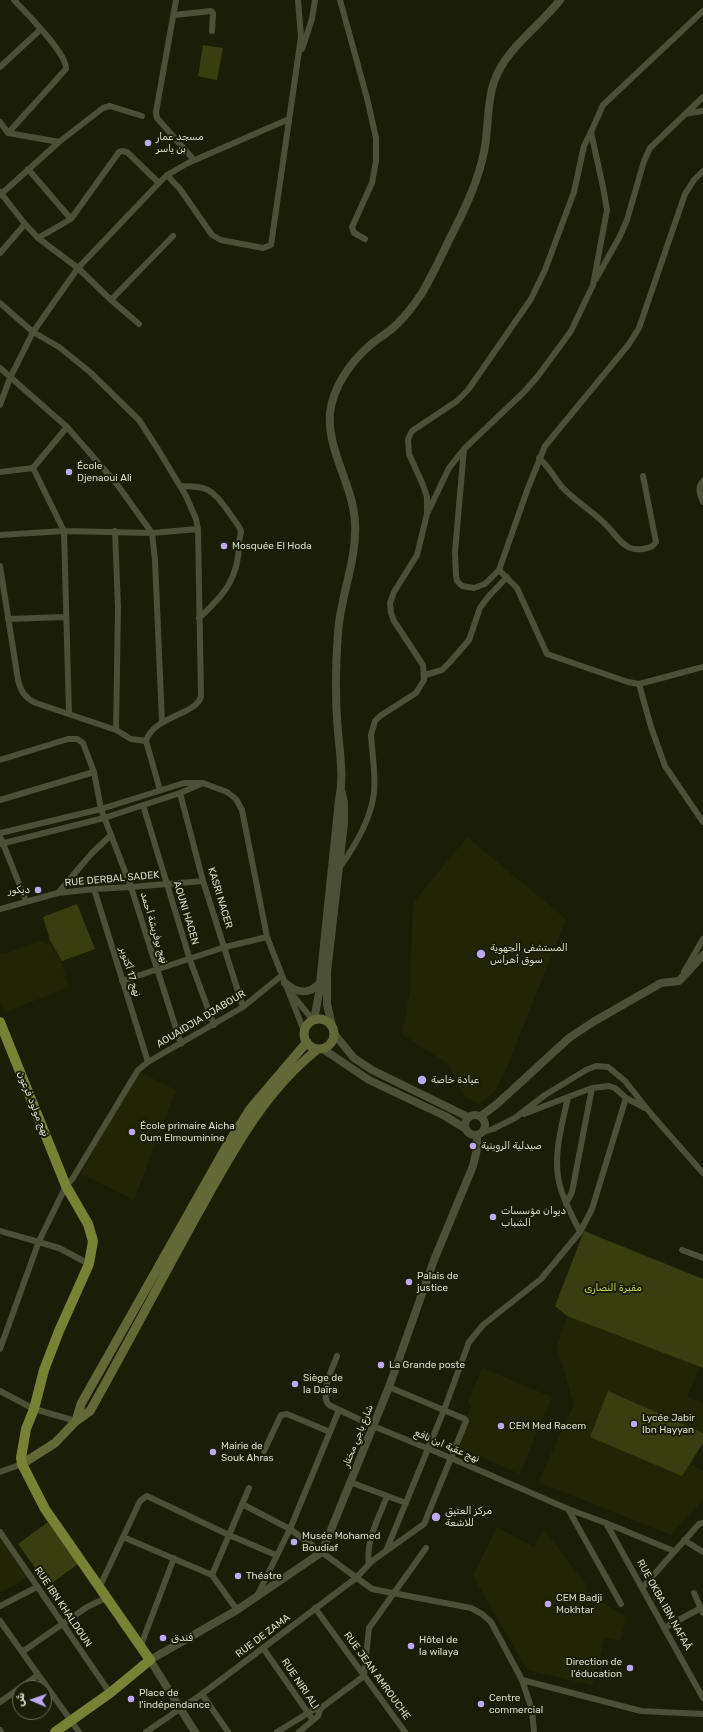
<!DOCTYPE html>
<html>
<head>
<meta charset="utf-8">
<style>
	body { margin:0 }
	#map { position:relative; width:703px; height:1732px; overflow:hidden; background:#1b1e06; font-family:Rubik,Cairo,sans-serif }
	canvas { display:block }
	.north { position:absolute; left:12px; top:1680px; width:40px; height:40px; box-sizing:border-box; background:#1b1e06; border:1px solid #676a56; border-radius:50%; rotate:272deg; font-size:11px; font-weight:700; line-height:16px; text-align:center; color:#d9dccd }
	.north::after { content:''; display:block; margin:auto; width:14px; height:18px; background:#bda9f5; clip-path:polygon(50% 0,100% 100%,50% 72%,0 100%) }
</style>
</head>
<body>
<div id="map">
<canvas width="703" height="1732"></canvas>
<div class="north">ش</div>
</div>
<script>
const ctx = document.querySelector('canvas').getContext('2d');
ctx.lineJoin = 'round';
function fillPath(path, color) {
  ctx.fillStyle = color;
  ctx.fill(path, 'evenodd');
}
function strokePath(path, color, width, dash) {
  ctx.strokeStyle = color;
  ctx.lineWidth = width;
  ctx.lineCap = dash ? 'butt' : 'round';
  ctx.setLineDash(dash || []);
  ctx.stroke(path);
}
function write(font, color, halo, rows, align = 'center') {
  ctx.font = font + ' Rubik,Cairo,sans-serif';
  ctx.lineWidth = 4;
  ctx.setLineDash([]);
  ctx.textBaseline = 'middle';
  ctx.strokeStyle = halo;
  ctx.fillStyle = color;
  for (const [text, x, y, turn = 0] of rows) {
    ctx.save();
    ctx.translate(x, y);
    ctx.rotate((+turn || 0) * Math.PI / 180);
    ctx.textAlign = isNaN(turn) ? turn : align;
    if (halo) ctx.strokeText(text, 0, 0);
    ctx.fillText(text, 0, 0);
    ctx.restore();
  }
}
fillPath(new Path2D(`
	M467 837 566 919 508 1065 496 1090 479 1104 465 1097 448 1064 402 1034 410 990 413 903Z
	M40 941 50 945 61 962 69 987 6 1012 0 1005V954L7 953Z
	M137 1071 176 1090 134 1200 81 1174Z
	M567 1316 700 1367 687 1397 703 1403V1443L690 1464 703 1470V1500L671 1535 538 1482 574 1405 557 1347Z
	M482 1368 552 1397 520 1474 455 1446 471 1406 468 1402Z
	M497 1527 534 1547 544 1530 587 1585V1591L627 1618 620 1641 605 1638 592 1685 527 1670 473 1576Z
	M0 1536 28 1576 12 1587 0 1592Z`), '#212505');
fillPath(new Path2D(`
	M203 45 223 48 217 80 198 76Z
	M77 904 95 949 62 961 50 940 43 917Z
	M584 1231 703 1279V1368L567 1316 555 1306Z
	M608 1391 703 1433V1443L682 1476 590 1437Z
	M48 1522 78 1564 48 1586 18 1544Z`), '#393e10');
strokePath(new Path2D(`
	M176 0 156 112 157 118 194 160
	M340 0 367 98 376 138V161L372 183 352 227 354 233 365 239
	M174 15 211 11 213 13 212 31
	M302 49 312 19 315 0
	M0 67 41 29
	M685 114 703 111
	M0 122 8 133 66 69C67 53 26 13 14 0
	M591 132 603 105 703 11
	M8 133 59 142
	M28 169 71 219
	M167 175 180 189 212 235 221 240 263 248 271 245 301 37 298 0
	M0 192 25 224 38 238 78 268 111 300 139 324
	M0 195 59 142 103 108 110 106 142 116
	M38 238 71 219 119 152 122 151 127 152 159 183
	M0 253 25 224
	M596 279 620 236 627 220 644 161 650 148 703 97
	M111 300 173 236
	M0 303 33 332 59 347 90 372 139 420 159 451 186 496 196 519 198 529 201 697C195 715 154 716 146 741
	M0 368 67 427 116 483 152 533 155 560 162 722
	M0 405 10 378 33 332 78 268 159 183 167 175 188 163 289 119
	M539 458C550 468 553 476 562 487 575 501 591 510 604 523 612 530 619 542 628 547 635 551 652 550 656 542L643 476
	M33 468 67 427
	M0 472 33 468 64 531 69 714
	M703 481C697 487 700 495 703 502
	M180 486C206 486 212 488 228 511 230 514 240 527 241 531 241 534 239 539 239 543 239 578 224 595 199 618
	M427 513V497L423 485 409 454 408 439 412 431 457 401 468 390 531 299 545 270 574 192 584 146 591 132 603 187 607 210 593 285 571 331 538 376 524 392 464 449
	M115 531 118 607 116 730
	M0 535 64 531 152 533 198 529
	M0 566 18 680C21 692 25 698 36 703L116 730 131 739 146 741 160 790
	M499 570 517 588 547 654 628 682 639 684
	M8 619 66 617
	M703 667 639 684 651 727 665 766 703 822
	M425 675 442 670 450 662 469 640 480 608 488 597 507 577
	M0 760 68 739H77L83 743 94 772
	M180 793 203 881 243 1007
	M0 800 94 772 101 809 131 887 181 1044
	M143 805 190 960 214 1025
	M0 833 101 809 184 783H203L227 792 236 799 242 810 267 937 304 1031
	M0 836 26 901
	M0 844 104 818 180 793 201 784
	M340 867C355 846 371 819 374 793 376 773 372 754 371 735L375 721 380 716 416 693 424 680 423 665 394 621 391 613 390 603 394 592 417 555 427 514 449 468 464 449 455 552 456 576 457 581 462 586 474 588 485 584 499 570 528 488 545 446 629 344 639 328 685 194 694 180 703 171
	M94 889 148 1062
	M58 893 92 853 111 835
	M0 909 58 893 94 889 131 887 203 881
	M684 972 703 939
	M122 981 225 947 267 937
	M290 992 313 1020
	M568 1097 592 1088 609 1086 615 1088 626 1098 645 1108
	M524 1114 568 1097C562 1125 552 1157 560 1186 564 1202 573 1217 580 1232
	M483 1132 493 1129 515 1118 545 1095 586 1070 596 1066 608 1067 625 1081 652 1115 703 1173
	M566 1204 572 1192 592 1088
	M0 1231 59 1248 89 1264
	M682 1250 703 1258
	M0 1349 39 1241 66 1186 73 1178 138 1070 148 1062 243 1007 281 976
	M337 1356C333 1367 319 1395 329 1405L373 1426 451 1458 568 1509 606 1523 674 1551
	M0 1391 34 1409 76 1421
	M264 1451 281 1415 287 1414 330 1432
	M0 1472 22 1464
	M350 1482 406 1503
	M242 1504 290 1529 372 1589 471 1608 482 1614 491 1622 522 1680 532 1710 534 1732
	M568 1509 621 1604
	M606 1523 703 1698
	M0 1532 110 1693
	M123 1537 212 1575 249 1488
	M684 1540 703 1552
	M386 1551 444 1410 469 1342 483 1325 541 1279 580 1232 592 1209 626 1098
	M369 1564C365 1541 379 1518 387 1496
	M212 1575 237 1610
	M100 1586 140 1501 147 1496 229 1535 276 1555
	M642 1588 699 1524 703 1523
	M694 1593 703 1613
	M257 1596 290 1529 339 1410
	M0 1606 37 1587
	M315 1608 405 1732
	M0 1621 79 1732
	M664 1628 701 1608
	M141 1645 174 1558
	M263 1648 313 1720
	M22 1652 87 1607 106 1598
	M522 1680 641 1711 703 1714
	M20 1688 38 1675
	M202 1694 228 1732
	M0 1702 20 1688
	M0 1730 1 1732
	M146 1732 202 1694 263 1648 356 1578 372 1561 424 1524 466 1421 465 1419 389 1387
	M277 1732 313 1710 321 1708 364 1676 369 1628 426 1548
	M299 1732 318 1716 321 1708`), '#4c5036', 6);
strokePath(new Path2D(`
	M285 983C296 993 309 995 320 983
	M314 1020 319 993 339 800C345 773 338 745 337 717 335 689 336 661 338 633 340 597 357 561 355 524 354 486 327 452 330 413 333 387 350 363 369 346 377 339 386 334 394 327 404 318 414 305 422 293 432 276 441 257 450 238 464 211 478 182 484 152 489 129 486 105 494 82 505 49 539 27 560 0
	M332 1026 327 1004V972L344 823V802L342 793
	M335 1035 354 1058 372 1070 468 1117
	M323 1049 369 1080 445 1116 466 1129
	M465 1125a10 10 0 1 1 20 0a10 10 0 1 1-20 0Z
	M481 1116 497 1104 569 1038 593 1022 661 983 679 981 703 955
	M195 1732 150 1660 237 1610 322 1552 389 1387 434 1260 473 1166 477 1149V1135`), '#4c5036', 8);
strokePath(new Path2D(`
	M304 1034a15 15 0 1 1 30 0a15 15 0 1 1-30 0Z
	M76 1421 81 1404 226 1147 250 1109 307 1042
	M22 1464 55 1443 76 1421 90 1411C126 1347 160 1282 196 1217 230 1157 262 1093 318 1049`), '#626936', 9);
strokePath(new Path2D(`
	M0 1022 66 1186 88 1224 93 1241 89 1264 59 1331 44 1370 34 1409 26 1429 21 1458 22 1464 45 1509 150 1660 110 1693 55 1732`), '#788235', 10);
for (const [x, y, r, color] of [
	[148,143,4,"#bda9f5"],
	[69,472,4,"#bda9f5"],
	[224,546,4,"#bda9f5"],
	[38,890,4,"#bda9f5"],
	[481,954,5,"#bda9f5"],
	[422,1080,5,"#bda9f5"],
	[132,1132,4,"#bda9f5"],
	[473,1146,4,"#bda9f5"],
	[493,1217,4,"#bda9f5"],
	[409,1282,4,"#bda9f5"],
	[381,1365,4,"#bda9f5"],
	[295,1384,4,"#bda9f5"],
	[634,1424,4,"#bda9f5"],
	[501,1426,4,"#bda9f5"],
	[213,1452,4,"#bda9f5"],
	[436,1517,5,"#bda9f5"],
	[294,1542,4,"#bda9f5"],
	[238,1576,4,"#bda9f5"],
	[548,1604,4,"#bda9f5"],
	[163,1638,4,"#bda9f5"],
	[411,1646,4,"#bda9f5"],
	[630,1668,4,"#bda9f5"],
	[131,1699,4,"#bda9f5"],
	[481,1704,4,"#bda9f5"]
]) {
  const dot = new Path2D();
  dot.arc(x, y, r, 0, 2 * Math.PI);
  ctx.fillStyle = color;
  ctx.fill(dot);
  strokePath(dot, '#1b1e06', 1.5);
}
write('10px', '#d9dccd', '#1b1e06', [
	["مسجد عمار",156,137],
	["بن ياسر",156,149],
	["École",77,466],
	["Djenaoui Ali",77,478],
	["Mosquée El Hoda",232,546],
	["ديكور",30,890,"right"],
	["المستشفى الجهوية",490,948],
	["سوق أهراس",490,960],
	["عيادة خاصة",431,1080],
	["École primaire Aicha",140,1126],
	["Oum Elmouminine",140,1138],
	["صيدلية الروينية",481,1146],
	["ديوان مؤسسات",501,1211],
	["الشباب",501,1223],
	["Palais de",417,1276],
	["justice",417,1288],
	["La Grande poste",389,1365],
	["Siège de",303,1378],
	["la Daïra",303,1390],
	["Lycée Jabir",642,1418],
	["Ibn Hayyan",642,1430],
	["CEM Med Racem",509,1426],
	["Mairie de",221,1446],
	["Souk Ahras",221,1458],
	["مركز العتيق",445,1511],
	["للاشعة",445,1523],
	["Musée Mohamed",302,1536],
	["Boudiaf",302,1548],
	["Théatre",246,1576],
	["CEM Badji",556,1598],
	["Mokhtar",556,1610],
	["فندق",171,1638],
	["Hôtel de",419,1640],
	["la wilaya",419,1652],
	["Direction de",622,1662,"right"],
	["l'éducation",622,1674,"right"],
	["Place de",139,1693],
	["l'indépendance",139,1705],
	["Centre",489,1698],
	["commercial",489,1710]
], 'left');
write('10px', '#d9dccd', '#1b1e06', [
	["RUE DERBAL SADEK",112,879,-5],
	["KASRI NACER",220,898,73],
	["AOUNI HACEN",186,913,73],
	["نهج بوفريشة أحمد",154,928,73],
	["نهج 17 أكتوبر",130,972,73],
	["AOUAIDJIA DJABOUR",201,1019,-31],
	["نهج مولود فرعون",33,1104,68],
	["شارع باجي مختار",358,1436,-68],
	["نهج عقبة ابن نافع",447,1446,23],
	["RUE OKBA IBN NAFAÂ",664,1605,61],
	["RUE IBN KHALDOUN",63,1607,56],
	["RUE DE ZAMA",263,1636,-37],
	["RUE JEAN AMROUCHE",377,1676,54],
	["RUE NIRI ALI",300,1684,56]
]);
write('10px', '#c2d351', '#1b1e06', [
	["مقبرة النصارى",613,1288]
]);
</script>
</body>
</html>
